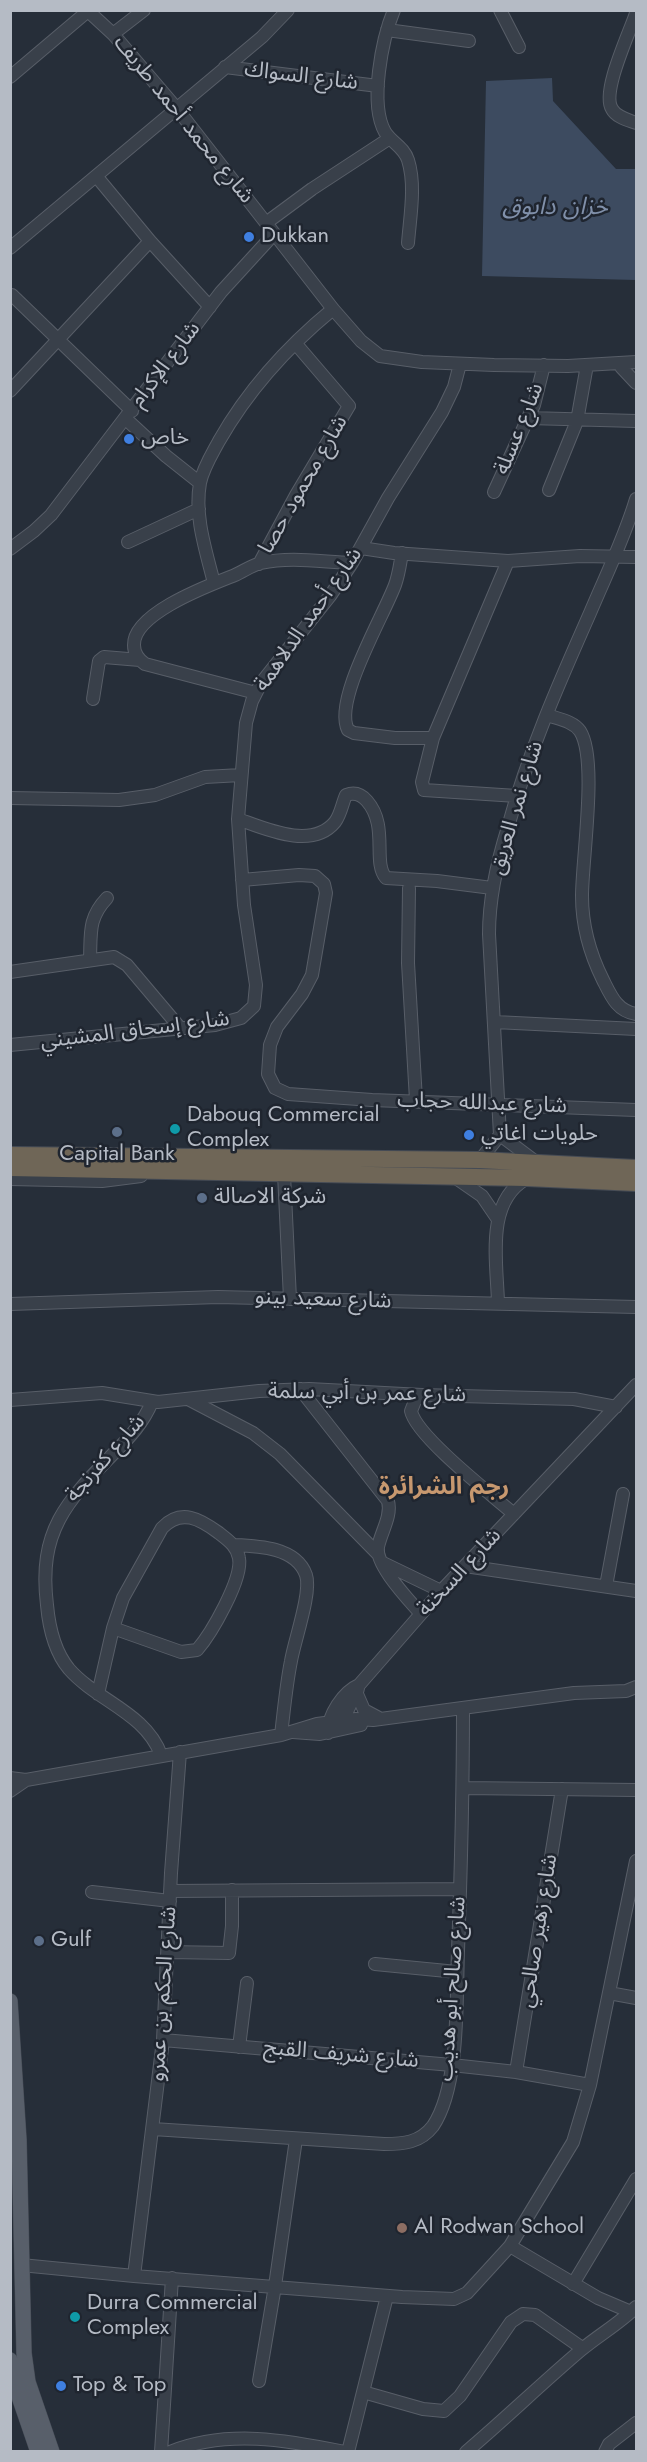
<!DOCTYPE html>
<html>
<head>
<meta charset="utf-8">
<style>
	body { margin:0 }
	#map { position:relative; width:647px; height:2462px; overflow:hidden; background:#262e39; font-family:Jost,sans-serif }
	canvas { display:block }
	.frame { position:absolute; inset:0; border:12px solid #b5bbc5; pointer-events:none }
</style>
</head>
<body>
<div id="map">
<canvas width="647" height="2462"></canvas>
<div class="frame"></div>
</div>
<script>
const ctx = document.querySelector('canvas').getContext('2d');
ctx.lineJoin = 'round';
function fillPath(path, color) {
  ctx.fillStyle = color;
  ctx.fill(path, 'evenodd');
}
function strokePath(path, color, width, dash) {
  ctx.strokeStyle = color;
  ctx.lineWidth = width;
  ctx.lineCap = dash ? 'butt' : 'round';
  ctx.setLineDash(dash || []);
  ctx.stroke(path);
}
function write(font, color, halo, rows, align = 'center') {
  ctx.font = font + ' Jost,"Noto Sans Arabic",sans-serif';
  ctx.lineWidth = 5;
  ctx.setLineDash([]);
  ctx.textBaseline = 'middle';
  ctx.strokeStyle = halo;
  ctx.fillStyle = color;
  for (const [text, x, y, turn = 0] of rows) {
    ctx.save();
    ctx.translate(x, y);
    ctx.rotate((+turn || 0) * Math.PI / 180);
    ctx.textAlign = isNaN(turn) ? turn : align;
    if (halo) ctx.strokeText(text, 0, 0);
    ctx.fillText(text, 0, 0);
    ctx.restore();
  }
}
fillPath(new Path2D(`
	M552 78 553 101 616 169H636V280L482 276 486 81Z`), '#3d4b60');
const minor = new Path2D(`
	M87 10 113 34 178 110 333 309 361 341 380 356 422 362 494 365 568 366 636 362
	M394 10C382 39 369 104 385 132 392 143 404 147 408 160 416 185 410 217 408 243
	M500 10 519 47
	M636 13C630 32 601 92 612 109 616 117 628 120 636 123
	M387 30 469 41
	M113 34 144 10
	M225 67 378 86
	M10 77 88 11
	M97 177 150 241 210 307
	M266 223 312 189 390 138
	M10 248 262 37 288 10
	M12 295 132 411
	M621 367 636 383
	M10 391 150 241
	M529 418 636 421
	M126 419 166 456 200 483
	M549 490 577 421 587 365
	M494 492 534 405 544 365
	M128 542 199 509
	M361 548 394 553 508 561 580 556 636 557
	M10 549 34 531 51 515 221 292 274 234
	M402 553C400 564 399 574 395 585 383 617 333 701 348 730L354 733 395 738H433L508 561
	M259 564 296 495 349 406 296 344
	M214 583C206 551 194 516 200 483 203 468 212 454 219 441 248 390 288 346 333 309
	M256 693 145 664C138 659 134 653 134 645 133 613 210 585 235 575 244 571 252 565 261 563 291 556 322 562 352 563
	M93 699 99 661 104 657 140 660
	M547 715C558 719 573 721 580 731 598 759 582 859 582 896 582 925 590 954 603 980 611 996 617 1011 636 1014
	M433 738 422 782 424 790 517 796
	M10 798 119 800 155 795 205 777 241 775
	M238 819C266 829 312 850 335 822 341 814 342 804 346 795 354 792 361 794 367 801 389 826 372 862 386 878L437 881 492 888
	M242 880 299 875 315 876 324 884 326 893 312 975 302 994 277 1027 270 1045 268 1074 275 1088 288 1094 372 1100 636 1110
	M409 888 408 963 416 1100
	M90 959C91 933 88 918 107 898
	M10 972 114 957 127 965 181 1029
	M495 1022 636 1029
	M10 1045 215 1025 241 1018 254 1006 256 985 244 905 238 819 246 723 252 701 261 683 330 596 352 563 388 498 442 412 454 387 460 364
	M500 1135 536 1162
	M480 1160 500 1135 489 934C489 897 497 862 508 827 528 753 559 683 590 613 606 575 624 539 636 499
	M284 1174 290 1299
	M456 1178 482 1196 497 1218
	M10 1179 102 1181 141 1176
	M498 1303C497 1262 485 1202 526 1179
	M10 1304 218 1297 636 1307
	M300 1389 388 1501C392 1516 381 1532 378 1547 375 1565 409 1600 421 1614
	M422 1395 415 1401 411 1411C416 1436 492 1495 514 1514
	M188 1399 253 1433 280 1454 378 1554
	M10 1400 102 1393 158 1402 259 1391 309 1389 422 1395 574 1399 616 1407
	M152 1402C143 1423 130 1437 114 1453 66 1502 38 1531 47 1605 49 1627 54 1651 69 1669 97 1701 146 1713 161 1755
	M233 1545C258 1546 296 1547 306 1575 312 1592 294 1642 291 1661 286 1686 284 1710 281 1735
	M383 1563 441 1591
	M465 1566 636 1591
	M606 1586 623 1494
	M98 1694 113 1628 123 1598 162 1528C181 1508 200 1519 219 1533 228 1540 237 1546 239 1558 243 1579 211 1634 197 1650L181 1652 113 1628
	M357 1694 364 1710 379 1718
	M340 1726 358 1689
	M293 1732 320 1734 361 1725
	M328 1733C328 1715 343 1692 359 1685L441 1591 636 1385
	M10 1778 26 1780 281 1735 317 1724 356 1719 373 1720 574 1693 626 1691 636 1687
	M463 1788 636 1790
	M10 1791 26 1780
	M170 1891 460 1889
	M92 1892 170 1901
	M168 1952 229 1953 232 1926V1890
	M375 1964 457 1972
	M609 1993 636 1998
	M163 2040 452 2065 516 2072 590 2085
	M239 2047 247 1983
	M516 2072 562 1789
	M153 2129 384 2144C403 2144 420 2143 433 2126 460 2086 456 1999 458 1951 461 1870 463 1789 463 1708
	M510 2246 598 2298 631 2312
	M21 2265 134 2276 402 2297 454 2299 467 2293 510 2246 573 2142 590 2085 636 1861
	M134 2276 163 2040 171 1873 180 1752
	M573 2284 636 2179
	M259 2381 275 2286 296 2139
	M363 2392 423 2409 444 2411 460 2396 511 2322 523 2314 535 2315 582 2348
	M161 2452 172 2278
	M170 2452C227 2429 287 2440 345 2452
	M348 2452 387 2296
	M466 2452C505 2419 542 2383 581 2350 599 2335 620 2323 636 2307
	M605 2452 609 2444 636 2423`);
const major = new Path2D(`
	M10 2001 19 2140 24 2353 28 2382 52 2452
	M10 2360 14 2382 38 2452`);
const highway = new Path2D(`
	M10 1155 480 1160 636 1168
	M10 1168 527 1178 636 1183`);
strokePath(minor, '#585e68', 14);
strokePath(major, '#434953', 16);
strokePath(highway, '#454b55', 18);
strokePath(minor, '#39404a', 12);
strokePath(major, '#585f6a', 15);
strokePath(highway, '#6f6657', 16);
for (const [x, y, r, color] of [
	[249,237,6,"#3f7fe0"],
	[129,439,6,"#3f7fe0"],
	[175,1129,6,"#0f9aa8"],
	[117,1132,6,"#5c6f8a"],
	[469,1135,6,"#3f7fe0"],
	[202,1198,6,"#5c6f8a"],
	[39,1941,6,"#5c6f8a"],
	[402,2228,6,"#8d6e63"],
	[75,2317,6,"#0f9aa8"],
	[61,2386,6,"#3f7fe0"]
]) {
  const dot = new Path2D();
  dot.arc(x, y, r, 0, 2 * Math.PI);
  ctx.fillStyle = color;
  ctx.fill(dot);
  strokePath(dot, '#1f252f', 2);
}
write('22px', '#b5bbc5', '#1f252f', [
	["شارع السواك",301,77,7],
	["شارع محمد أحمد طريف",183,120,51],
	["شارع الإكرام",166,365,-53],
	["شارع عسلة",520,429,-68],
	["شارع محمود حصا",304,485,-60],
	["شارع أحمد الدلاهمة",309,620,-55],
	["شارع نمر العريق",517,808,-73],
	["شارع إسحاق المشيني",135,1031,-7],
	["شارع عبدالله حجاب",482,1104,2],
	["شارع سعيد بينو",323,1300,2],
	["شارع عمر بن أبي سلمة",367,1394,1],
	["شارع كفرنجة",106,1459,-49],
	["شارع السخنة",460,1573,-47],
	["شارع زهير صالحي",539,1931,-81],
	["شارع صالح أبو هديب",453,1989,-86],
	["شارع الحكم بن عمرو",164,1994,-86],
	["شارع شريف القبج",341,2055,5]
]);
write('22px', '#b5bbc5', '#1f252f', [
	["Dukkan",261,237],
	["خاص",141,439],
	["Dabouq Commercial",187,1116],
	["Complex",187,1141],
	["حلويات اغاتي",481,1135],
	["Capital Bank",117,1155,"center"],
	["شركة الاصالة",214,1198],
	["Gulf",51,1941],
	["Al Rodwan School",414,2228],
	["Durra Commercial",87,2304],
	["Complex",87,2329],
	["Top & Top",73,2386]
], 'left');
write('italic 24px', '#8090aa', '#1f252f', [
	["خزان دابوق",555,208]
]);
write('bold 24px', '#c7986f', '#1f252f', [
	["رجم الشرائرة",444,1488]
]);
</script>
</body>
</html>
